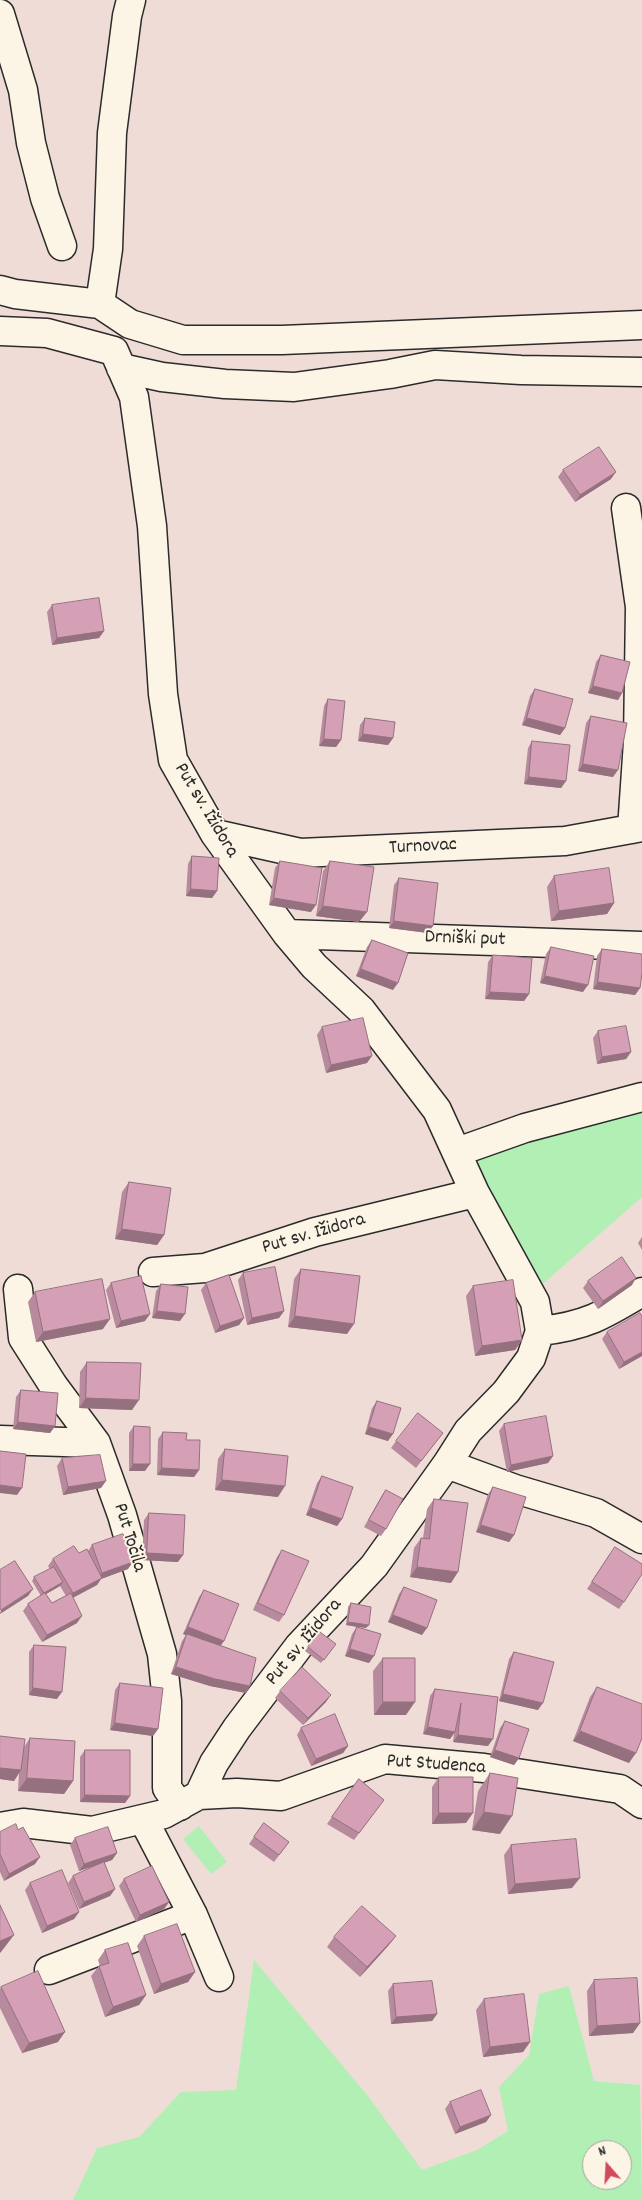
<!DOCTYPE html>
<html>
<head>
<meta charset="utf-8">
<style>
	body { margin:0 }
	#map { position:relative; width:642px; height:2200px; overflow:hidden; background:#f0dcd7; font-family:Dekko,sans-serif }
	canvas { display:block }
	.north { position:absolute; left:582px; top:2140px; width:50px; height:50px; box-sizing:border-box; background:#fcf5e5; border:1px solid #a8a49b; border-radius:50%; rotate:341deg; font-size:14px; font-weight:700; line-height:20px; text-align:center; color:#2b2b2b }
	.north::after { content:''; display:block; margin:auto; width:18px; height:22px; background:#d1495b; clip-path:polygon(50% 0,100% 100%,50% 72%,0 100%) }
</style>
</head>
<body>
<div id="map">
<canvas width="642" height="2200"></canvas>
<div class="north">N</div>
</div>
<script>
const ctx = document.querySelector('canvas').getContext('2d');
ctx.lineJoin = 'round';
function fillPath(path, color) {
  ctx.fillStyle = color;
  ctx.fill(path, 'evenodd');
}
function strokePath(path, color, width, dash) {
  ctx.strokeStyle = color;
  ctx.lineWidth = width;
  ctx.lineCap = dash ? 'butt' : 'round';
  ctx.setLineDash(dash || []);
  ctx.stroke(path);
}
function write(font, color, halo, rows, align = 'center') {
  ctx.font = font + ' Dekko,sans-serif';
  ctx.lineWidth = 4;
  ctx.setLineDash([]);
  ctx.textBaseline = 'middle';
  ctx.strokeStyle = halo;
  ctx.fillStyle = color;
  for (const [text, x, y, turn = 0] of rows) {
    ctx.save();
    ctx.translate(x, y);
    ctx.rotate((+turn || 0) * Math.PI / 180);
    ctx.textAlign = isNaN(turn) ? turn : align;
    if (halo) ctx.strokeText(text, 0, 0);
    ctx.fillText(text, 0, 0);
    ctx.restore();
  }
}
fillPath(new Path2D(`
	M642 1106V1197L538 1288 473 1154Z
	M199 1826 227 1862 211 1874 183 1839Z
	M254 1960 368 2096 422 2170 477 2150 508 2131 499 2087 529 2055 539 1994 569 1986 594 2081 640 2085 642 2200H73L97 2148 139 2137 181 2092 236 2090ZM592 2150H622V2180H592Z`), '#b2efb5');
const minor = new Path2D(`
	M0 14 23 90 31 143 45 198 62 246
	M0 290 15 294 100 304 130 324 183 340H282L642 325
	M100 304 108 249 112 133 127 16 131 0
	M0 331 47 333 114 351 134 397 152 526 163 694 173 760 215 834 287 934 314 966 361 1010 437 1110 475 1193 535 1302 540 1331 531 1358 506 1392 468 1431 447 1464 374 1566 299 1646 237 1728 214 1763 199 1795 164 1814 92 1831 23 1823 0 1827
	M121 368 162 377 225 384 294 387 390 374 435 365 521 370 642 372
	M626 508 640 607 638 742 632 829
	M215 834 300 853 565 841 642 827
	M287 934 642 946
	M457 1152 525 1128 642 1097
	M153 1272 205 1268 315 1232 475 1193
	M18 1289 23 1338 53 1385 96 1443 122 1515 162 1654 167 1701V1788L180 1806
	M540 1331C586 1326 604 1315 642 1292
	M0 1440 96 1443
	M447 1464 515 1489 596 1513 642 1539
	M199 1795 237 1793 281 1796 385 1759 484 1768 620 1789 642 1804
	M143 1819 193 1915 219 1977
	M49 1970 193 1915`);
strokePath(minor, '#2b2b2b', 31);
strokePath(minor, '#fcf5e5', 28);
fillPath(new Path2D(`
	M563 470 611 479 575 502 558 477Z
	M52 605 104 631 99 638 52 645 47 612Z
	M601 655 622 693 618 700 588 693 596 662Z
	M535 689 565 728 560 735 522 725 530 696Z
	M328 699 341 740 336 747 319 746 324 706Z
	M591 716 613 777 578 771 586 723Z
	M365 718 393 738 388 745 358 741 360 725Z
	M532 741 566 781 561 788 524 784 528 748Z
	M192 856 217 891 212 898 186 896 188 864Z
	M280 861 311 912 269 905 275 868Z
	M330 861 359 922 316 916 323 871Z
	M554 876 614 903 607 914 551 921 547 887Z
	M399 878 428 933 389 928 394 885Z
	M372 940 393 990 356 976 367 947Z
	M551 947 583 992 540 983 546 954Z
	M602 949 640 988 635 995 593 989 597 956Z
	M493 955 529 994 524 1001 485 999 488 962Z
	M322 1027 367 1063 326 1073 317 1035Z
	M598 1031 631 1052 626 1059 597 1064 593 1038Z
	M129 1182 164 1235 157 1245 115 1239 122 1192Z
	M642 1237V1250L638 1243Z
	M301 1269 347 1334 288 1327 294 1279Z
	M243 1273 284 1311 279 1318 247 1325 238 1280Z
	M588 1281 632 1285 598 1309 583 1288Z
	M111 1283 145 1321 116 1328 106 1290Z
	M206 1283 244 1318 239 1325 215 1333 201 1290Z
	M161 1284 180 1321 152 1318 156 1291Z
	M473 1286 522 1340 515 1350 475 1356 466 1296Z
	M35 1292 103 1329 36 1342 28 1302Z
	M607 1332 642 1356 619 1369 602 1339Z
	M87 1362 132 1410 79 1408 80 1372Z
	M21 1390 55 1426 50 1433 13 1429 16 1397Z
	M377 1401 388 1441 365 1434 372 1408Z
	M504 1424 553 1456 548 1463 507 1472 499 1431Z
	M134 1426 145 1471H129V1433Z
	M163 1432 186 1440 199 1470 194 1477 157 1475 158 1439Z
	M443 1433 416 1468 391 1448 396 1441Z
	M225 1449 278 1497 215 1490 218 1459Z
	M62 1458 101 1488 63 1495 57 1466Z
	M322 1476 342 1519 337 1526 306 1515 317 1483Z
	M493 1487 514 1535 509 1542 476 1532 488 1494Z
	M386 1490V1529L381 1536 364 1527 381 1497Z
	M434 1499 451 1583 410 1577 414 1548 421 1538H423L427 1509Z
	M149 1513 178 1562 142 1560 144 1520Z
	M92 1545 128 1569 101 1579 97 1585 73 1598 77 1623 42 1642 23 1611 28 1604 41 1596 32 1581 34 1577 50 1569 48 1566 53 1559 88 1551ZM60 1586 66 1596 52 1603 46 1594Z
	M282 1550 284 1615 279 1622 253 1610 277 1557Z
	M610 1554 624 1602 619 1609 587 1589Z
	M404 1587 422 1635 388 1622 399 1594Z
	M204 1590 224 1641 220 1646 250 1686 246 1693 210 1686 171 1674 182 1641 186 1635 183 1634 199 1597Z
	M351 1603 366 1628 359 1627 369 1663 345 1656 352 1634 357 1627 346 1625 348 1607Z
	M34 1645 57 1699 29 1695V1652Z
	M308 1647 333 1648 321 1663 305 1651Z
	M514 1652 538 1710 499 1701 509 1659Z
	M383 1658 406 1715H374L373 1671Z
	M120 1683 158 1729 153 1736 110 1730 115 1690Z
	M597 1687 629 1763 573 1741 590 1697Z
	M435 1689 498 1697 488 1746 453 1742 454 1733 450 1739 423 1734 430 1696Z
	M280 1691 326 1702 303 1725 275 1698Z
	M505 1721 519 1758 514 1765 490 1757 500 1728Z
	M301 1728 348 1746 343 1753 311 1766 297 1735Z
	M0 1736 24 1747 30 1738 73 1781 64 1794 18 1791 19 1773 14 1781 0 1779Z
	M85 1750 130 1796 125 1803 80 1802V1757Z
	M490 1773 500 1834 472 1830 478 1791Z
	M439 1777 466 1823 432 1824V1787Z
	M359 1779 384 1800 354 1840 327 1824Z
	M264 1823 289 1842 274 1862 249 1844Z
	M0 1832 35 1864 4 1881 0 1872Z
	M75 1838 117 1853 112 1860 104 1863 115 1889 110 1896 79 1909 68 1883 73 1876 100 1864 79 1871 70 1845Z
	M511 1845 572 1888 508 1894 504 1855Z
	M124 1879 169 1902 164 1909 136 1922 119 1886Z
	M30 1883 79 1912 74 1919 42 1933 25 1890Z
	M144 1936 195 1972 188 1982 154 1994 137 1946Z
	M396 1936 388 1946 360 1977 327 1947 334 1937Z
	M105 1950 146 1995 139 2005 105 2017 91 1976 99 1966H100L98 1960Z
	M594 1980 640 2023 633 2033 589 2036 587 1991Z
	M393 1984 437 2014 432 2021 391 2024 388 1991Z
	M1 1987 58 2042 22 2053 0 2008V1989Z
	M484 1999 530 2042 523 2052 483 2057 476 2010Z
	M450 2102 491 2115 486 2122 455 2134 445 2109Z`), '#b78a9d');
fillPath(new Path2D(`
	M616 472 611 479 575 502 580 495Z
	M104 631 99 638 52 645 57 638Z
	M593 686 622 693 618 700 588 693Z
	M527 718 565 728 560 735 522 725Z
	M363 734 393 738 388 745 358 741Z
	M324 739 341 740 336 747 319 746Z
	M583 764 618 770 613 777 578 771Z
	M529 777 566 781 561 788 524 784Z
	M191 889 217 891 212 898 186 896Z
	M274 898 316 905 311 912 269 905Z
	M614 903 607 914 551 921 559 911Z
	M323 906 367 912 359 922 316 916Z
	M394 921 433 926 428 933 389 928Z
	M361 969 398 983 393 990 356 976Z
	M545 976 588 985 583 992 540 983Z
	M598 982 640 988 635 995 593 989Z
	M490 992 529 994 524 1001 485 999Z
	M631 1052 626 1059 597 1064 602 1057Z
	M372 1056 367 1063 326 1073 331 1065Z
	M122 1229 164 1235 157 1245 115 1239Z
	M636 1278 632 1285 598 1309 603 1301Z
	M157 1311 185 1314 180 1321 152 1318Z
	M284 1311 279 1318 247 1325 252 1318Z
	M150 1314 145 1321 116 1328 121 1321Z
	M295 1316 354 1324 347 1334 288 1327Z
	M244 1318 239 1325 215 1333 220 1326Z
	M110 1319 103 1329 36 1342 43 1332Z
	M522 1340 515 1350 475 1356 482 1346Z
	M642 1352V1356L619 1369 624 1362Z
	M86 1398 139 1400 132 1410 79 1408Z
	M18 1422 55 1426 50 1433 13 1429Z
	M369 1427 393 1434 388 1441 365 1434Z
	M553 1456 548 1463 507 1472 511 1465Z
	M133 1464H150L145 1471H129Z
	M162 1468 199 1470 194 1477 157 1475Z
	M222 1480 285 1486 278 1497 215 1490Z
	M106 1481 101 1488 63 1495 68 1487Z
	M0 1485 22 1488 17 1495 0 1493Z
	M311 1508 342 1519 337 1526 306 1515Z
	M481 1525 514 1535 509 1542 476 1532Z
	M147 1553 183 1555 178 1562 142 1560Z
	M133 1562 128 1569 101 1579 97 1585 68 1600 73 1593 97 1580 102 1573Z
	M417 1567 458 1572 451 1583 410 1577Z
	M63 1582 60 1586 41 1597 44 1593Z
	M33 1589 28 1596 0 1614 1 1610Z
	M393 1615 427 1628 422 1635 388 1622Z
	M82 1616 77 1623 42 1642 47 1635Z
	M348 1622 369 1625 366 1628 346 1625Z
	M188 1627 224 1641 219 1648 183 1634Z
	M350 1649 374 1656 369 1663 345 1656Z
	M176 1667 250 1686 246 1693 210 1686 171 1674Z
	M33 1688 62 1692 57 1699 29 1695Z
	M503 1694 543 1703 538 1710 499 1701Z
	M331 1695 326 1702 303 1725 308 1718Z
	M383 1702H415L406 1715H374Z
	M115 1723 158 1729 153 1736 110 1730Z
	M428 1727 455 1732 450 1739 423 1734Z
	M580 1731 636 1753 629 1763 573 1741Z
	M458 1735 493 1739 488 1746 453 1742Z
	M348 1746 343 1753 311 1766 316 1759Z
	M495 1750 519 1758 514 1765 490 1757Z
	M0 1768 21 1770 14 1781 0 1779Z
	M27 1778 73 1781 64 1794 18 1791Z
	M85 1795 130 1796 125 1803 80 1802Z
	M484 1812 512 1816 500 1834 472 1830Z
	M439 1813H473L466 1823 432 1824Z
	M117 1853 112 1860 79 1871 84 1864Z
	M40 1857 35 1864 4 1881 9 1874Z
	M580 1878 572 1888 508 1894 515 1884Z
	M115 1889 110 1896 79 1909 84 1902Z
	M169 1902 164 1909 136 1922 140 1915Z
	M79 1912 74 1919 42 1933 47 1926Z
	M14 1935 1 1952 0 1953V1941Z
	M396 1936 388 1946 360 1977 367 1967Z
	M195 1972 188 1982 154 1994 161 1984Z
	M146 1995 139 2005 105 2017 113 2007Z
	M437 2014 432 2021 391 2024 396 2017Z
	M640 2023 633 2033 589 2036 597 2026Z
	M65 2032 58 2042 22 2053 29 2043Z
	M530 2042 523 2052 483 2057 490 2047Z
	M491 2115 486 2122 455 2134 460 2127Z`), '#95707f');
const building = new Path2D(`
	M599 447 616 472 580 495 563 470Z
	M99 598 104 631 57 638 52 605Z
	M601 655 630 662 622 693 593 686Z
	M535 689 573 699 565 728 527 718Z
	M328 699 345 701 341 740 324 739Z
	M591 716 627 723 618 770 583 764Z
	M365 718 395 722 393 738 363 734Z
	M532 741 570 745 566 781 529 777Z
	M192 856 219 858 217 891 191 889Z
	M280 861 322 868 316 905 274 898Z
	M330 861 374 867 367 912 323 906Z
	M609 868 614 903 559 911 554 876Z
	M399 878 438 883 433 926 394 921Z
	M372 940 408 953 398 983 361 969Z
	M551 947 594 956 588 985 545 976Z
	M602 949 642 954V973L640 988 598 982Z
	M493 955 532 958 529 994 490 992Z
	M363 1018 372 1056 331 1065 322 1027Z
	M626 1026 631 1052 602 1057 598 1031Z
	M129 1182 171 1188 164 1235 122 1229Z
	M622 1257 636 1278 603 1301 588 1281Z
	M275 1267 284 1311 252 1318 243 1273Z
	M301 1269 360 1276 354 1324 295 1316Z
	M229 1275 244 1318 220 1326 206 1283Z
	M141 1276 150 1314 121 1321 111 1283Z
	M102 1279 110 1319 43 1332 35 1292Z
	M513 1280 522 1340 482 1346 473 1286Z
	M161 1284 188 1287 185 1314 157 1311Z
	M640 1313 642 1316V1352L624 1362 607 1332Z
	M87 1362 141 1363 139 1400 86 1398Z
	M21 1390 58 1393 55 1426 18 1422Z
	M377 1401 401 1408 393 1434 369 1427Z
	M418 1413 443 1433 421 1461 396 1441Z
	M546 1416 553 1456 511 1465 504 1424Z
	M134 1426 150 1427V1464H133Z
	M163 1432 187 1433 186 1440H200L199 1470 162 1468Z
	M225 1449 288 1456 285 1486 222 1480Z
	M0 1451 26 1454 22 1488 0 1485Z
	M100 1455 106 1481 68 1487 62 1458Z
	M322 1476 353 1487 342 1519 311 1508Z
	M493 1487 526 1497 514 1535 481 1525Z
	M386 1490 403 1499 386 1529 369 1520Z
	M434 1499 468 1503 458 1572 417 1567 421 1538 429 1539Z
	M149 1513 185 1515 183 1555 147 1553Z
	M123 1534 133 1562 102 1573 92 1545Z
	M74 1546 79 1553 87 1549 102 1578 73 1593 53 1559Z
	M615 1547 642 1564V1574L624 1602 592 1582Z
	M282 1550 309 1561 284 1615 258 1603Z
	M15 1561 33 1589 1 1610 0 1608V1570Z
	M54 1567 63 1582 44 1593 34 1577Z
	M404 1587 437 1600 427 1628 393 1615Z
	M204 1590 239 1604 224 1641 188 1627Z
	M45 1593 52 1603 71 1593 82 1616 47 1635 28 1604Z
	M351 1603 371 1607 369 1625 348 1622Z
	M357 1627 381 1634 374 1656 350 1649Z
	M320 1632 336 1644 324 1660 308 1647Z
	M187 1634 256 1658 250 1686 215 1679 176 1667Z
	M34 1645 66 1647 62 1692 33 1688Z
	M514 1652 554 1662 543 1703 503 1694Z
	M383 1658H415V1702H383Z
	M302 1667 331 1695 308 1718 280 1691Z
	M120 1683 163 1688 158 1729 115 1723Z
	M597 1687 642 1704V1738L636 1753 580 1731Z
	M435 1689 498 1697 493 1739 458 1735 461 1703 455 1732 428 1727Z
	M335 1714 348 1746 316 1759 301 1728Z
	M505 1721 529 1729 519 1758 495 1750Z
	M0 1736 25 1739 21 1770 0 1768Z
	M30 1738 75 1741 73 1781 27 1778Z
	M85 1750H130V1796L85 1795Z
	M490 1773 518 1778 512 1816 484 1812Z
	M439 1777H473V1813H439Z
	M359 1779 384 1800 359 1833 332 1817Z
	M264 1823 289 1842 279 1855 254 1837Z
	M16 1824 18 1830 23 1827 40 1857 9 1874 0 1854V1832Z
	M108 1827 117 1853 84 1864 75 1838Z
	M576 1839 580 1878 515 1884 511 1845Z
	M104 1862 115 1889 84 1902 73 1876Z
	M152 1866 169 1902 140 1915 124 1879Z
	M62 1870 79 1912 47 1926 30 1883Z
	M0 1905 14 1935 0 1941Z
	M362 1906 396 1936 367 1967 334 1937Z
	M177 1924 195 1972 161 1984 144 1936Z
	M128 1943 146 1995 113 2007 99 1966 109 1963 105 1950Z
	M38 1971 65 2032 29 2043 1 1987Z
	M637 1978 640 2023 597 2026 594 1980Z
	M432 1981 437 2014 396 2017 393 1984Z
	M524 1994 530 2042 490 2047 484 1999Z
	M481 2090 491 2115 460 2127 450 2102Z`);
fillPath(building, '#d5a0b6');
strokePath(building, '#95707f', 1);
write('20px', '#2b2b2b', '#fcf5e5', [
	["Put sv. Ižidora",205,811,59],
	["Turnovac",423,848,-3],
	["Drniški put",465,940,2],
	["Put sv. Ižidora",314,1235,-16],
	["Put Točila",128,1538,73],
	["Put sv. Ižidora",305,1643,-50],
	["Put Studenca",436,1766,4]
]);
</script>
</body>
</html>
